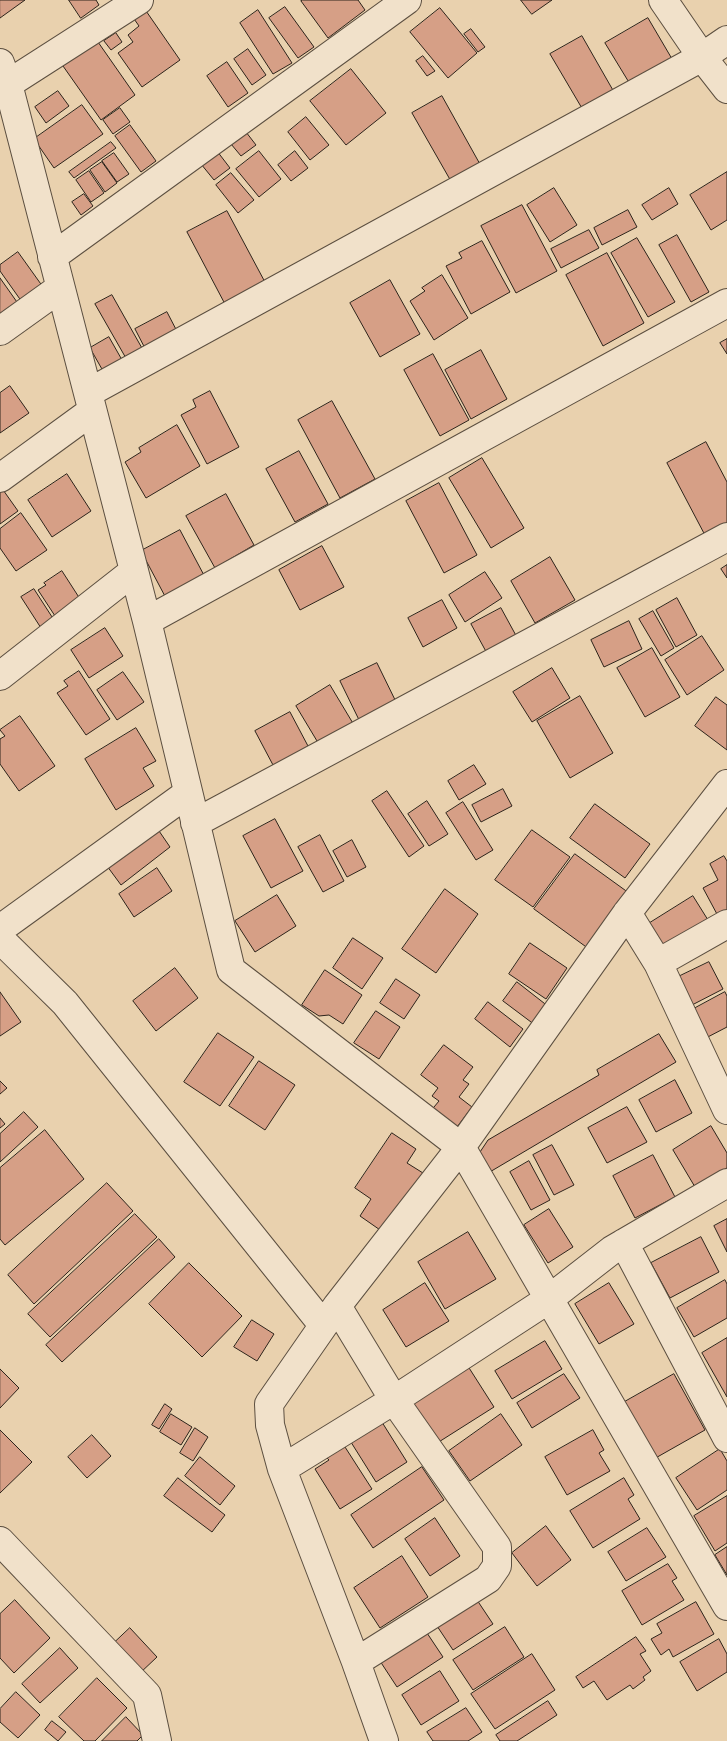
<!DOCTYPE html>
<html>
<head>
<meta charset="utf-8">
<style>
	body { margin:0 }
	canvas { display:block; background:#e9d1ae }
</style>
</head>
<body>
<canvas width="727" height="1741"></canvas>
<script>
const ctx = document.querySelector('canvas').getContext('2d');
ctx.lineJoin = 'round';
function fillPath(path, color) {
  ctx.fillStyle = color;
  ctx.fill(path, 'evenodd');
}
function strokePath(path, color, width, dash) {
  ctx.strokeStyle = color;
  ctx.lineWidth = width;
  ctx.lineCap = dash ? 'butt' : 'round';
  ctx.setLineDash(dash || []);
  ctx.stroke(path);
}
const building = new Path2D(`
	M0 0H25L0 18Z
	M69 0H96L99 5 81 18Z
	M303 0H358L365 10 328 38 301 1Z
	M521 0H552L532 14Z
	M285 7 314 47 298 58 269 18Z
	M144 8 180 60 142 87 118 53 133 42 128 35 139 26 132 16Z
	M440 8 477 53 448 78 410 32Z
	M258 10 292 63 273 74 240 23Z
	M648 18 675 64 633 89 605 43Z
	M471 29 485 47 478 52 464 34Z
	M116 33 122 42 111 50 104 41Z
	M582 36 614 92 583 110 550 54Z
	M98 42 135 95 101 120 63 66Z
	M248 49 266 75 252 85 234 59Z
	M423 56 435 71 427 76 416 61Z
	M227 62 248 93 228 107 207 76Z
	M351 69 386 113 346 145 310 101Z
	M58 91 69 106 46 123 35 107Z
	M442 96 481 166 452 183 412 113Z
	M82 105 103 134 54 168 34 139Z
	M120 108 130 122 113 134 103 120Z
	M306 117 329 145 310 160 288 132Z
	M130 125 156 161 141 172 115 136Z
	M246 132 256 145 241 156 231 144Z
	M111 142 116 148 74 178 69 172Z
	M217 151 230 168 214 180 201 164Z
	M259 151 281 179 259 197 236 169Z
	M295 151 308 168 291 181 278 165Z
	M114 153 129 174 117 182 102 161Z
	M102 162 117 183 105 192 90 170Z
	M89 171 104 193 91 202 76 180Z
	M727 172V220L711 230 690 195Z
	M231 173 254 200 238 213 216 185Z
	M554 188 577 225 550 242 527 205Z
	M669 188 678 204 652 220 642 205Z
	M84 194 93 206 81 215 72 202Z
	M522 205 557 271 516 293 481 226Z
	M628 210 637 227 602 245 594 228Z
	M227 211 266 284 226 306 187 232Z
	M589 230 599 248 561 268 551 249Z
	M677 235 709 292 691 302 659 245Z
	M637 238 675 302 648 317 611 253Z
	M482 241 510 292 471 314 446 266 462 258 459 253Z
	M18 252 43 287 22 302 0 271V265Z
	M607 253 644 323 603 346 566 275Z
	M442 275 468 318 434 340 410 301 425 291 422 288Z
	M0 278 24 312 0 328Z
	M390 280 420 334 380 357 350 303Z
	M112 295 147 357 131 367 95 304Z
	M167 312 181 339 149 356 135 329Z
	M109 337 126 367 107 378 90 348Z
	M727 339V354L720 343Z
	M481 350 507 399 471 419 445 370Z
	M433 354 469 420 440 436 404 370Z
	M10 386 29 413 0 433V393Z
	M210 391 239 447 207 464 181 415 196 407 193 400Z
	M332 401 375 479 340 498 298 420Z
	M177 425 200 466 146 498 125 462 141 452 139 448Z
	M706 442 727 482V528L707 539 667 463Z
	M299 451 328 504 295 522 266 469Z
	M482 458 524 528 491 548 449 478Z
	M67 474 91 511 52 537 28 500Z
	M439 483 477 555 444 573 406 501Z
	M1 487 18 511 0 524V488Z
	M226 494 254 545 215 568 186 516Z
	M21 513 47 550 16 571 0 548V529Z
	M180 530 206 579 167 600 141 551Z
	M322 546 344 587 300 610 279 570Z
	M550 557 575 600 535 623 511 581Z
	M727 565V578L721 569Z
	M62 571 82 602 57 619 38 590 46 585 44 583Z
	M485 572 502 598 465 622 449 595Z
	M34 589 54 620 41 628 21 597Z
	M677 598 697 635 676 647 656 610Z
	M442 600 457 628 423 647 408 618Z
	M501 608 519 641 489 657 471 624Z
	M653 611 674 648 661 656 639 619Z
	M629 621 642 649 604 667 591 640Z
	M105 628 123 656 89 678 71 650Z
	M702 636 724 670 687 695 665 660Z
	M652 648 680 697 645 717 617 668Z
	M377 663 400 710 363 728 340 681Z
	M552 668 570 698 532 722 513 692Z
	M79 671 110 719 86 735 57 693 68 686 64 681Z
	M123 672 144 702 117 720 97 690Z
	M330 685 360 735 326 756 296 706Z
	M580 696 613 753 570 778 537 721Z
	M716 697 727 705V750L695 726Z
	M290 712 317 763 282 782 255 731Z
	M20 716 55 766 19 791 0 764V739L5 736 0 730Z
	M136 728 156 761 143 768 154 786 116 810 85 759Z
	M474 765 486 784 459 800 448 781Z
	M503 789 512 806 481 822 472 805Z
	M387 791 424 846 409 857 372 801Z
	M427 801 448 834 429 846 408 814Z
	M463 802 493 850 476 860 446 813Z
	M595 804 650 844 625 878 570 838Z
	M275 819 303 871 271 888 243 836Z
	M157 828 170 847 121 885 107 866Z
	M532 830 570 857 533 907 495 880Z
	M320 835 344 881 323 892 298 847Z
	M352 840 366 867 347 877 333 851Z
	M575 854 629 893 589 949 534 909Z
	M724 856 727 861V911L718 916 703 888 718 880 710 864Z
	M157 868 172 891 134 917 119 894Z
	M445 889 478 914 436 973 402 949Z
	M277 895 296 926 255 952 235 921Z
	M693 896 713 928 665 958 645 926Z
	M353 938 383 958 362 989 333 968Z
	M530 943 567 968 546 999 509 974Z
	M709 962 723 989 692 1005 678 977Z
	M175 968 198 998 156 1031 133 1001Z
	M325 970 362 995 343 1024 329 1015 319 1016 302 1005Z
	M396 979 420 995 404 1019 380 1003Z
	M517 982 549 1007 535 1025 503 1001Z
	M0 992 21 1022 0 1036Z
	M725 992 727 996V1027L702 1040 688 1012Z
	M488 1002 523 1029 510 1047 475 1019Z
	M376 1011 400 1027 379 1059 354 1043Z
	M218 1033 254 1057 220 1106 184 1082Z
	M659 1034 676 1062 483 1176 474 1161 488 1140 599 1075 597 1070Z
	M444 1045 473 1067 463 1080 469 1084 459 1097 472 1107 454 1131 429 1113 439 1101 432 1096 438 1088 421 1075Z
	M259 1061 295 1085 265 1130 229 1106Z
	M675 1080 692 1113 656 1132 639 1100Z
	M0 1081 7 1088 0 1094Z
	M627 1107 647 1142 607 1163 588 1128Z
	M24 1112 38 1127 0 1162V1134Z
	M0 1118 5 1124 0 1128Z
	M711 1126 727 1153V1168L695 1187 673 1150Z
	M45 1130 84 1179 5 1245 0 1239V1168Z
	M392 1133 416 1149 407 1163 423 1173 383 1232 360 1216 371 1199 355 1188Z
	M552 1145 574 1185 554 1195 533 1155Z
	M653 1155 675 1197 635 1218 613 1176Z
	M529 1161 550 1200 531 1210 510 1172Z
	M107 1183 133 1211 34 1304 8 1275Z
	M549 1209 573 1247 548 1263 524 1225Z
	M135 1214 157 1237 50 1337 28 1314Z
	M727 1219V1252L714 1226Z
	M468 1232 496 1279 445 1309 418 1262Z
	M701 1237 719 1272 670 1298 651 1263Z
	M159 1239 175 1257 62 1362 46 1345Z
	M189 1263 242 1316 202 1357 149 1304Z
	M725 1280 727 1284V1318L694 1337 677 1308Z
	M425 1283 449 1321 406 1347 383 1310Z
	M609 1283 634 1324 599 1344 575 1304Z
	M252 1320 274 1334 257 1361 234 1347Z
	M727 1338V1397L702 1353Z
	M545 1341 562 1369 512 1399 495 1371Z
	M464 1360 494 1407 434 1445 404 1399Z
	M0 1369 19 1388 0 1408Z
	M564 1374 580 1398 532 1428 517 1403Z
	M674 1374 705 1430 652 1460 621 1404Z
	M165 1404 172 1409 159 1429 152 1425Z
	M171 1414 192 1427 181 1445 160 1432Z
	M501 1414 522 1445 470 1481 449 1451Z
	M380 1419 407 1462 376 1482 349 1439Z
	M195 1428 208 1437 193 1461 180 1453Z
	M0 1430 32 1462 0 1493Z
	M593 1430 604 1450 599 1453 610 1471 567 1495 545 1457Z
	M92 1435 111 1456 87 1478 68 1457Z
	M345 1447 372 1489 340 1509 315 1469 329 1460 327 1458Z
	M720 1449 727 1461V1490L697 1510 676 1478Z
	M200 1457 235 1486 220 1505 185 1476Z
	M422 1467 444 1500 373 1548 351 1515Z
	M178 1478 225 1515 212 1532 164 1496Z
	M624 1478 634 1495 628 1499 640 1519 593 1548 570 1511Z
	M727 1496V1543L715 1551 694 1516Z
	M435 1518 460 1556 430 1576 405 1539Z
	M546 1526 571 1560 537 1586 512 1553Z
	M647 1528 666 1557 626 1581 608 1552Z
	M727 1547V1575L715 1555Z
	M402 1556 428 1597 380 1628 354 1588Z
	M668 1564 677 1578 672 1581 684 1600 642 1625 622 1591Z
	M473 1594 493 1624 453 1650 433 1620Z
	M15 1600 50 1638 14 1673 0 1658V1614Z
	M696 1602 714 1634 673 1657 669 1649 661 1655 651 1639 662 1633 657 1624Z
	M423 1627 443 1657 397 1687 378 1658Z
	M505 1627 524 1657 473 1690 453 1660Z
	M130 1628 157 1657 139 1674 112 1645Z
	M636 1637 646 1651 640 1654 651 1671 643 1677 645 1680 633 1689 630 1685 607 1700 594 1681 583 1688 576 1677Z
	M719 1639 727 1654V1672L697 1691 680 1662Z
	M60 1648 78 1668 40 1703 22 1684Z
	M532 1654 555 1690 495 1729 471 1694Z
	M440 1671 459 1701 421 1725 402 1695Z
	M97 1678 127 1708 95 1741H84L59 1717Z
	M16 1692 40 1715 18 1738 0 1722V1709Z
	M548 1701 557 1715 517 1741H500L496 1735Z
	M466 1708 482 1732 468 1741H433L427 1732Z
	M126 1717 143 1735 137 1741H102Z
	M52 1721 66 1732 58 1741 45 1730Z`);
fillPath(building, '#d69f86');
strokePath(building, '#2d241b', 1);
const minor = new Path2D(`
	M663 0 702 57 727 40
	M0 63 8 84 139 0
	M0 88 8 84 147 621 231 970 461 1147 727 1606
	M52 257 407 0
	M0 331 60 288
	M88 393 702 57 727 89
	M0 478 92 411
	M147 621 727 303
	M0 676 134 571
	M195 823 727 537
	M627 913 658 963 727 924
	M0 929 188 793
	M0 939 65 1003 323 1325
	M658 963 727 1110
	M624 1243 727 1438
	M337 1306 394 1400 497 1547V1566L488 1579 356 1662
	M282 1469 394 1400 549 1299 612 1250 727 1183
	M0 1541 147 1695 157 1741
	M384 1741 356 1662 282 1469 270 1425 269 1404 337 1306 461 1147 627 913 727 784`);
strokePath(minor, '#5c4f40', 30);
strokePath(minor, '#f1e1ca', 28);
</script>
</body>
</html>
